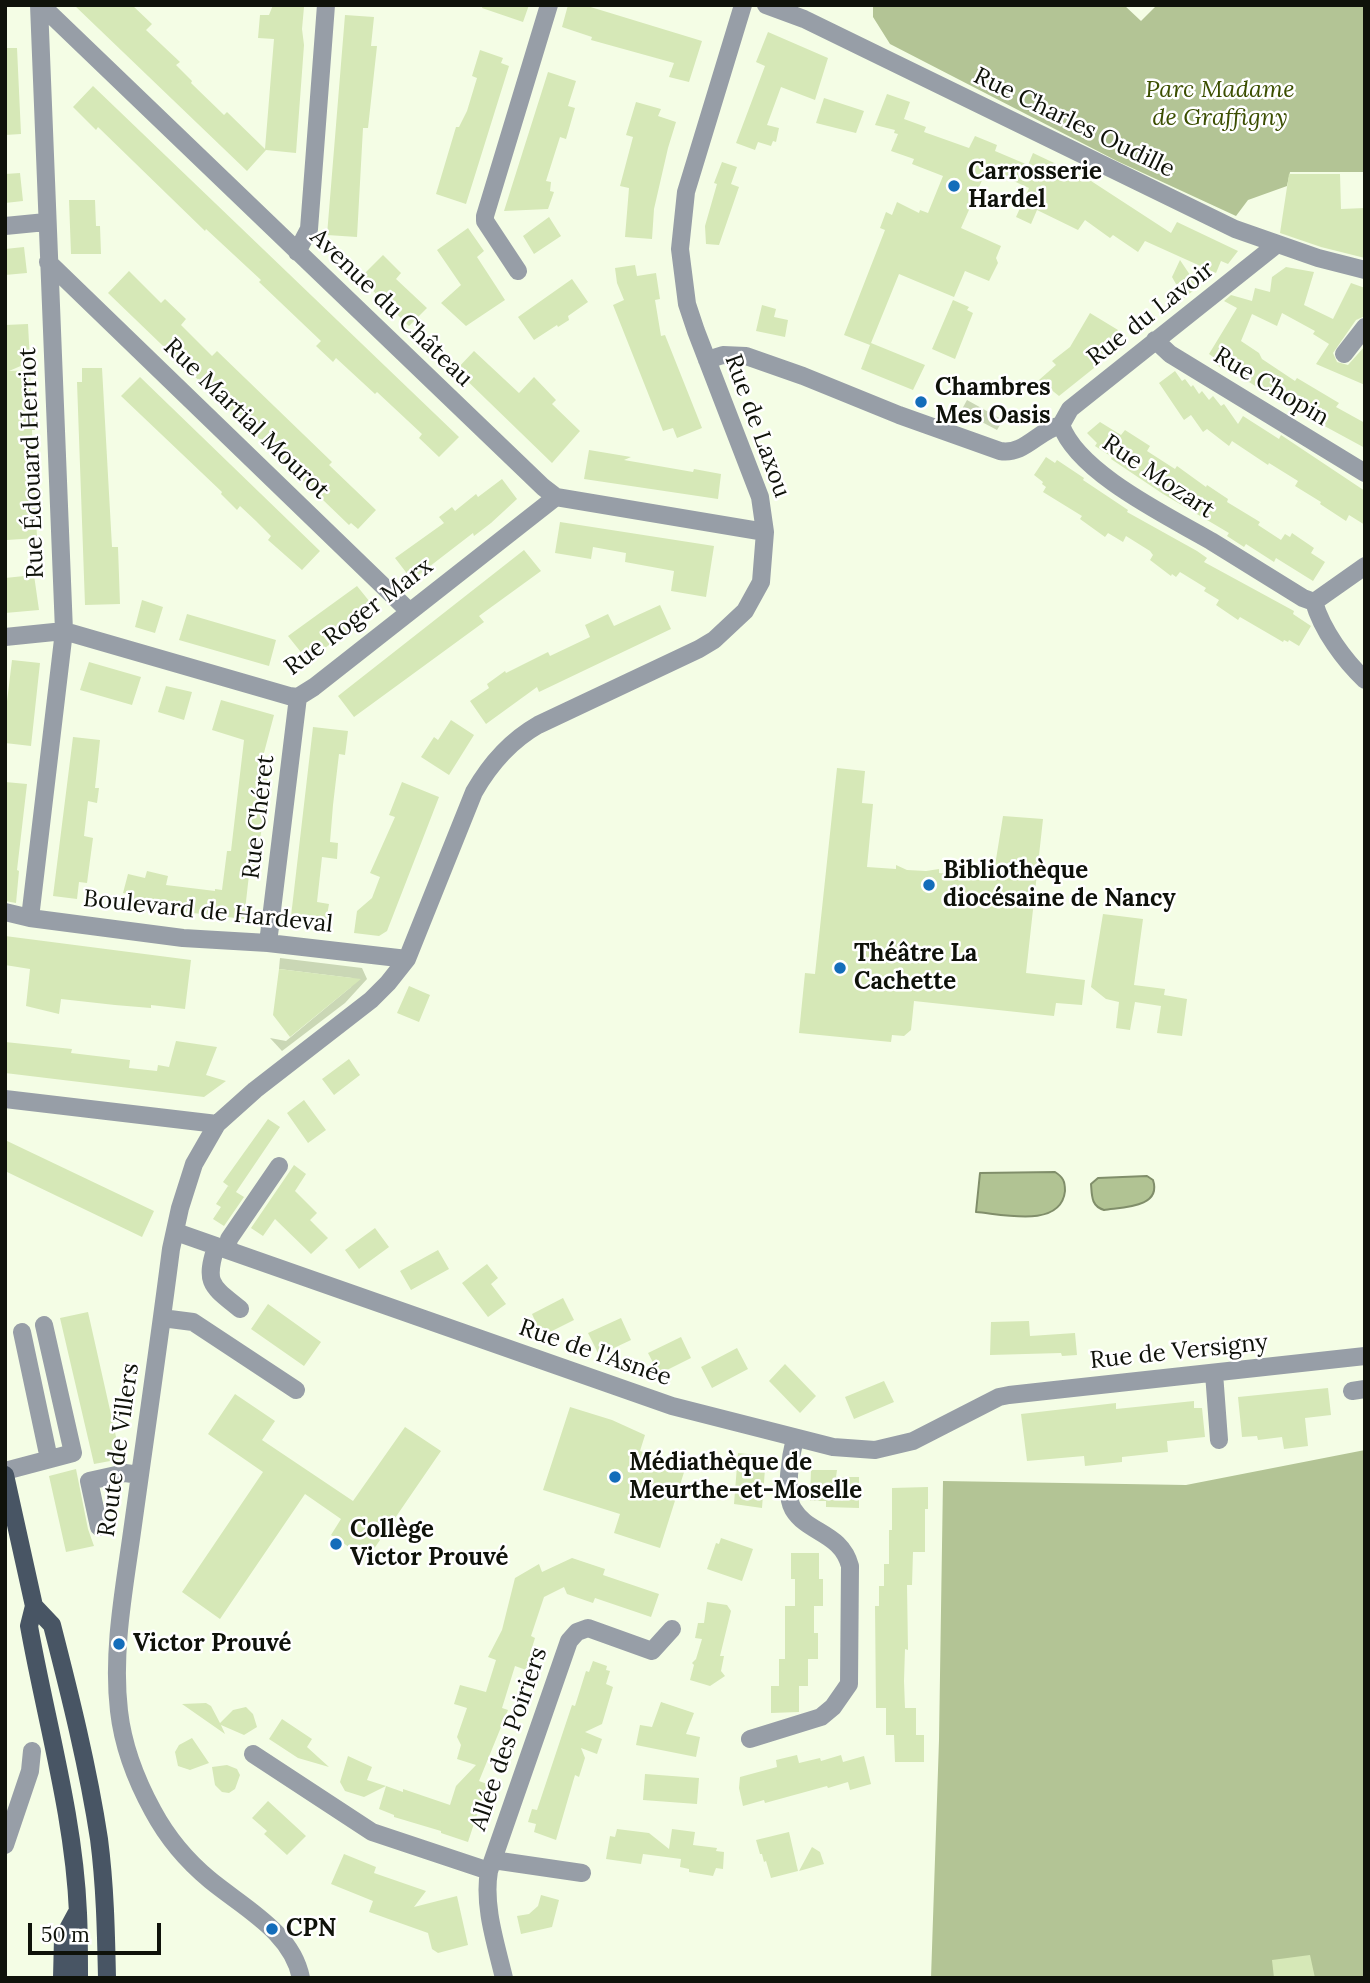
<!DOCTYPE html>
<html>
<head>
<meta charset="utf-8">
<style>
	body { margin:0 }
	#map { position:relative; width:1370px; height:1983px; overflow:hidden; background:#f4fde5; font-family:Lora,serif }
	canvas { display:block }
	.frame { position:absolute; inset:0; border:7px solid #0f120a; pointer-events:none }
	.scale { position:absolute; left:28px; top:1923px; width:133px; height:32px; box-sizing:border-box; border:4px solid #0f120a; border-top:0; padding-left:9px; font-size:21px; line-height:24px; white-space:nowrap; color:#0f120a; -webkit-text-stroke:5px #fff; paint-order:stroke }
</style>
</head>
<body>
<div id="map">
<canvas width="1370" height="1983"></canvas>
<div class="frame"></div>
<div class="scale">50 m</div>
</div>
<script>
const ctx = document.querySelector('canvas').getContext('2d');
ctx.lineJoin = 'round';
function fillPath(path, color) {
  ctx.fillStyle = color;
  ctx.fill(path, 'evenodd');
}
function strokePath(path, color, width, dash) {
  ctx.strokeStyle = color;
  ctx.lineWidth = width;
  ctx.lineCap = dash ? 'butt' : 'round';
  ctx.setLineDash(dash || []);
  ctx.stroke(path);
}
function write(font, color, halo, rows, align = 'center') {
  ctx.font = font + ' Lora,serif';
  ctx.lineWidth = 5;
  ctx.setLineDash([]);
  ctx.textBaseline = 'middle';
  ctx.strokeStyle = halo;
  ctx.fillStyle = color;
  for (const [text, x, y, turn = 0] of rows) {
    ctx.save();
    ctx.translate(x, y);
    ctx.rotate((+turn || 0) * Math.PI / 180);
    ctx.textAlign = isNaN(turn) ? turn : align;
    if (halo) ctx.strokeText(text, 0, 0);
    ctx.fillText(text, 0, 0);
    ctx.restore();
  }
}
fillPath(new Path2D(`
	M967 400 1003 420 997 430 961 411Z
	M280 958 362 968 367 979 345 1003 282 1051 270 1038 286 1041 351 987 352 978 279 969Z`), '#cad7b5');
fillPath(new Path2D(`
	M873 5H1052L1061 7 1064 5H1124L1141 21 1157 5H1365V172H1290L1287 186 1248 200 1236 216 1117 161 890 44 873 17Z
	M1365 1450V1978H931L939 1740 943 1481 1186 1485Z`), '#b3c495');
const water = new Path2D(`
	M1055 1172C1063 1177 1065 1181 1065 1191 1061 1229 1002 1214 976 1212L980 1173Z
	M1147 1176 1153 1180C1162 1208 1122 1207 1104 1210 1091 1206 1092 1196 1091 1184L1098 1178Z`);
fillPath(water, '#b1c393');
strokePath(water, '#808e6a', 2);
fillPath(new Path2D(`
	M74 5H132L152 24 146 30 180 62 176 65 192 81 191 83 224 115 227 112 265 149 274 39 258 38 260 15H269L273 5 304 7 302 29 304 45 296 153 266 150 247 171Z
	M483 5H529L523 22 482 8Z
	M568 5H584L702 41 689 82 669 77 674 63 591 40 592 37 562 27Z
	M345 15 374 17 371 46H377L368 128H363L357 237 327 235Z
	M768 32 828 58 815 100 781 87 767 125 779 128 776 142 773 141 771 146 758 142 755 150 736 143 765 66 756 62Z
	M5 48H17L21 134 5 135Z
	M480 50 503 58 501 63 509 66 466 204 436 194 456 127H459L467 111 477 78 472 76Z
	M548 72 576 81 568 106 575 108 566 139 560 137 546 181 551 182 550 191 554 192 548 209 504 211Z
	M93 86 459 437 439 457 419 438 422 434 377 392 375 394 336 358 333 362 316 346 321 341 259 282 261 280 206 229 205 231 98 127 96 130 73 107Z
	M887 94 910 102 904 119 926 127 924 132 969 148 975 136 997 145 995 151 1028 165 1033 153 1088 179 1171 233 1177 222 1238 251 1228 264 1221 261 1216 273 1145 241 1138 252 1113 235 1110 238 1085 220 1078 230 1037 210 1031 224 1016 217 1029 188 987 169 961 228 1001 246 996 258 998 263 989 281 965 271 954 297 899 274 871 343 925 365 913 390 861 369 870 345 844 335 885 230 880 228 886 212 892 215 897 202 919 213 920 210 928 213 943 176 912 164 914 159 891 151 898 134 894 133 895 130 875 125Z
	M824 98 864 111 856 133 816 123Z
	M636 102 661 109 658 116 676 122 668 148 654 209 652 239 625 237 629 188 620 186 633 137 626 135Z
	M722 162 737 167 731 184 739 187 719 245 706 244 705 226 717 184 714 183Z
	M20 173 23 201 5 203V174Z
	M1289 174H1340L1341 209 1365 208V258L1321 247 1280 233Z
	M69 200H95L96 226H100L101 254H71Z
	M549 217 561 236 534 254 523 236Z
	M468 228 484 251 477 257 505 300 466 326 441 303 461 285 437 250Z
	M24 247 27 273 5 275V249Z
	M383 255 401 273 396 279 427 308 409 326 360 278Z
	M1180 260 1198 287 1184 298 1172 277Z
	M635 265 637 276 656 273 660 299 655 300 661 336 665 335 702 428 677 438 673 428 663 431 613 305 624 300 617 283 615 268Z
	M1286 267 1314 272 1304 305 1333 319 1351 283 1365 288V316L1356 320 1333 353 1337 362 1348 365 1365 346V385L1316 364 1329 344 1313 334 1315 331 1282 313 1277 326 1252 314 1241 341 1259 353 1262 359 1295 381 1297 378 1339 403 1336 407 1365 423V448L1282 403 1227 368H1221L1214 363 1216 359 1209 354 1237 308 1224 301 1231 295 1252 301 1255 288 1270 292 1272 277Z
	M129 271 161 303 165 299 186 319 181 325 212 356 217 351 332 462 329 465 376 510 358 529 351 523 349 525 108 293Z
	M572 279 588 302 568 316 569 320 558 327 557 325 534 340 518 317Z
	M953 300 969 307 967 310 973 313 955 359 932 349Z
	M762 305 776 309 774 317 788 320 785 337 756 331Z
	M1090 313 1118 330 1100 358 1104 360 1059 396 1039 380 1056 365 1052 361 1070 347Z
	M28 324 30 362 9 371 30 370 32 407H34L35 430H32L37 538 7 540 5 325Z
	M474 351 519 393 534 377 556 400 552 404 580 431 552 463 456 370Z
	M82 368H102L112 547H118L120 604 85 605 77 382H82Z
	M1175 371 1182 381 1185 379 1191 387 1193 385 1199 394 1202 391 1209 400 1213 396 1221 406 1224 404 1238 424 1243 416 1279 439 1281 435 1365 491V525L1349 515 1346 521 1320 504 1321 502 1295 486 1298 481 1269 463 1268 465 1232 441 1229 446 1207 429 1203 432 1191 415 1184 420 1159 383Z
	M140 377 320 551 302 570 268 540 271 536 256 521 240 506 237 510 221 494 222 492 121 396Z
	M1100 422 1121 435 1125 430 1150 446 1147 451 1175 469 1177 466 1206 487 1207 485 1228 499 1227 502 1260 522 1258 525 1281 540 1285 534 1290 537 1292 533 1314 548 1311 553 1325 562 1313 581 1276 558 1274 562 1246 544 1244 547 1227 536 1229 533 1163 494 1111 459 1112 457 1095 446 1097 443 1087 433Z
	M589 450 631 457 624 460 693 472 694 469 721 474 718 499 584 479Z
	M1046 457 1055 463 1057 460 1084 478 1083 480 1128 510 1127 512 1197 551 1207 558 1204 562 1294 611 1293 614 1311 626 1299 646 1289 640 1288 642 1284 640 1283 642 1240 617 1238 620 1216 605 1219 600 1204 591 1206 588 1180 572 1176 577 1172 574 1171 576 1150 560 1153 555 1150 551 1126 536 1123 542 1108 533 1105 537 1080 519 1082 516 1043 492 1046 487 1042 484 1043 482 1034 475Z
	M502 479 517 499 491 523 474 536 473 533 412 580 395 558 444 523 439 517 452 507 455 511 476 494 478 497Z
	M560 522 714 546 706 597 671 591 674 571 625 562 626 553 593 547 591 559 555 553Z
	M524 550 541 571 479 616 484 622 354 717 338 696Z
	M34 575 39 610 5 613V578Z
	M357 586 374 607 366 613 368 615 308 661 288 636Z
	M142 600 163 607 155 633 135 627Z
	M660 605 671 629 539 692 537 687 486 724 470 701 489 688 487 684 505 671 506 673 548 652 550 656 590 637 585 625 608 614 614 626Z
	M187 614 276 640 269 666 179 640Z
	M12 660 40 663 31 746 5 743V718Z
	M89 662 141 677 132 705 80 690Z
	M166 686 192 692 184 720 158 712Z
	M221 700 274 715 261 764 269 765 257 867 250 866 244 919 176 911V909L149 901 146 912 130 908 134 895 123 893 128 874 145 878 147 871 168 876 166 885 215 891V889L222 890 227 851H231L244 740 212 730Z
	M451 720 474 735 449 775 421 757 434 737 438 740Z
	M313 727 348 731 345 755 339 754 333 805 330 842 338 843 337 859 322 857 317 902 329 904 326 921 319 920 318 929 290 925Z
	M73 737 100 740 95 788H99L97 803 88 801 84 836 93 838 87 883 79 882 77 899 53 896Z
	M837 768 865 771 862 803 873 804 867 867 896 869V865L907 870 926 871 939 869V873L993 878 1003 816 1043 819 1026 973 1085 980 1082 1005 1056 1003 1054 1016 914 1001 911 1030 904 1036 892 1035 891 1042 799 1033 805 973 815 974Z
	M5 782 27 784 17 870 19 871 16 903 5 901Z
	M402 782 439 797 387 931 379 936 354 933 357 911 372 898 380 877 370 873 395 817 389 815Z
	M1103 914 1143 919 1134 985 1165 989 1164 995 1187 999 1182 1036 1157 1033 1161 1006 1135 1002 1130 1030 1116 1028 1119 1002 1106 999 1091 987Z
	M5 936 191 960 185 1009 151 1005V1008L115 1005 61 999 59 1014 26 1006 30 969 5 965Z
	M279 969 361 979 290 1037 273 1015Z
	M409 986 430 995 419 1022 397 1013Z
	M176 1041 217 1047 206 1075 226 1081 204 1097 5 1073V1042L72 1049 71 1053 130 1060 129 1068 157 1071 158 1065 169 1067Z
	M349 1059 360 1075 334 1095 322 1079Z
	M304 1100 326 1130 308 1143 287 1113Z
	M268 1119 280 1127 236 1192 244 1197 224 1226 213 1219 221 1207 216 1204 228 1186 231 1188 223 1182Z
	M5 1140 154 1211 142 1237 5 1171Z
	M294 1165 306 1174 295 1191 317 1213 310 1220 328 1238 311 1254 275 1219 263 1236 251 1228Z
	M375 1228 389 1247 359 1269 345 1250Z
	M438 1250 449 1269 411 1290 400 1271Z
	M487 1264 498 1278 491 1284 506 1304 488 1317 462 1283Z
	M563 1298 574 1320 542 1336 532 1314Z
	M268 1304 321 1342 304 1366 251 1329Z
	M88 1312 121 1459 94 1464 60 1318Z
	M621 1318 631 1340 599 1355 588 1333Z
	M1029 1321 1030 1336 1075 1333 1077 1355 1062 1356 1061 1353 990 1355 991 1322Z
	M681 1337 691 1358 659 1374 648 1353Z
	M737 1348 748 1369 712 1388 701 1367Z
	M785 1364 816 1396 800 1413 769 1381Z
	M884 1381 894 1402 854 1419 845 1397Z
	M1328 1388 1331 1415 1305 1418 1308 1446 1284 1449 1282 1437 1258 1440 1257 1436 1242 1437 1238 1397Z
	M235 1394 275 1421 262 1440 353 1501 405 1427 441 1451 367 1559 331 1535 341 1519 305 1494 220 1619 182 1592 263 1472 208 1434Z
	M1194 1401V1408H1202L1205 1437 1167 1441 1168 1452 1122 1457V1462L1085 1466 1084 1456 1027 1461 1021 1414 1116 1403V1409Z
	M570 1407 612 1420 645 1435 640 1451 686 1466 660 1548 614 1533 620 1514 543 1490Z
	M738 1453 766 1456 762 1508 734 1504Z
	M76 1469 88 1529 94 1546 66 1552 49 1476Z
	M811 1470H837L836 1477H859V1508L826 1507V1501H810Z
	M928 1487V1509H925V1552H913L912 1585H907L908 1650 905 1649 904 1681 905 1708H916V1735H924V1762H895L894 1735H886V1708H876L875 1606H879V1586H884V1564H889V1530H892V1488Z
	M721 1538 753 1549 742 1581 707 1569 716 1543 719 1544Z
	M791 1553H819V1579H823V1606H814V1633H818V1659H808V1686H799V1712L771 1713V1686H779V1659H785V1606H795V1579H791Z
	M572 1558 605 1569 603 1575 659 1594 651 1617 595 1598 593 1603 567 1594 564 1587 544 1597 531 1636 535 1638 530 1654 535 1656 529 1671 515 1666 502 1708 508 1710 479 1781 487 1784 468 1842 441 1833V1831L394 1817V1815L379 1809 386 1786 403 1792V1789L450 1805 456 1786 476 1765 457 1759 461 1745 457 1737 467 1708 454 1704 460 1685 486 1692 496 1660 488 1657 502 1630 515 1578 539 1564 542 1572Z
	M707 1602 727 1605 731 1611 720 1656H724L721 1671 725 1676 710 1686 690 1680 694 1665 692 1663 696 1659 702 1639 695 1638 698 1623H704Z
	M593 1661 607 1666 606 1670 610 1671 606 1684 613 1687 602 1724 585 1732 602 1739 597 1754 581 1748 585 1758 579 1777 575 1775 556 1840 534 1832 536 1824 528 1822 532 1809 537 1810 572 1705 575 1706 586 1671 589 1672Z
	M661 1702 694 1713 686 1734 700 1737 696 1757 636 1745 640 1725 652 1727Z
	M206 1703 211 1706 220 1723 233 1710 246 1707 253 1714 257 1727 244 1735 221 1725 225 1734 182 1704Z
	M282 1719 312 1739 307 1747 329 1767 298 1758 269 1739Z
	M192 1738 209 1763 190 1770 178 1766 175 1752 179 1745Z
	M797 1755 799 1763 820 1758 821 1761 841 1755 843 1762 864 1756 871 1784 850 1790 848 1782 828 1788 827 1786 765 1803 764 1800 743 1806 739 1788 740 1777 777 1767 776 1760Z
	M348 1756 372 1767 367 1780 386 1786 364 1797 345 1791 340 1782Z
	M227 1765 237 1769 240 1775 235 1789 229 1793 222 1792 215 1785 212 1767Z
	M645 1774 699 1778 697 1804 643 1800Z
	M268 1801 306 1836 287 1855 264 1834 267 1831 252 1818Z
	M617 1829 649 1833 669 1849 672 1829 695 1832 693 1845 717 1848 716 1851 724 1852 723 1869 716 1868 713 1876 689 1872V1869L680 1867 681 1859 643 1854 641 1864 606 1859 610 1836 615 1837Z
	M789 1832 798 1871 771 1878 766 1861 764 1862 762 1854H760L756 1840Z
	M812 1847 820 1852 824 1864 799 1871Z
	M344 1854 376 1867 374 1873 426 1891 414 1907 457 1896 468 1945 438 1953 432 1949 428 1933 369 1912 373 1901 331 1884Z
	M541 1895 559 1900 552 1927 521 1934 517 1916 529 1914 538 1906Z
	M1310 1955 1315 1978H1274L1272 1960Z`), '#d6e8b7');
strokePath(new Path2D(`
	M41 5 543 487 556 497 765 532
	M766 5 804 19 1235 229 1318 258 1365 270
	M5 226 46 222
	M297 252 309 229 326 5
	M48 262 409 611
	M518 271 485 221V216L549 5
	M1155 340 1170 354 1365 473
	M1344 354 1365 327
	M707 360 723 355 746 356 803 376 899 415 1000 451C1025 455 1037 431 1061 425
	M1061 425C1078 473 1168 516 1211 541 1242 560 1272 579 1303 598L1314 602
	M1061 425 1070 409 1276 245
	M1314 602C1322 630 1344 660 1365 680
	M1314 602 1365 566
	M5 637 64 631 289 696 298 697 314 687 556 497
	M5 912 30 918 183 938 268 943 407 959
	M30 918 64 631 39 5
	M268 943 298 697
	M5 1099 217 1124
	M176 1232 672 1406 833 1447 875 1450 913 1441 999 1397 1009 1395 1365 1356
	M216 1247C204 1284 212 1286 240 1309
	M227 1250 229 1239 279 1166
	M162 1318 193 1322 296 1390
	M22 1332 49 1459
	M1214 1373 1219 1440
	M1352 1391 1365 1389
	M5 1471 73 1453 44 1325
	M99 1527 89 1481 125 1473 140 1475
	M750 1739 821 1717 833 1707 849 1684 850 1566C841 1532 808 1534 793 1509 784 1494 791 1454 795 1438
	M253 1754 372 1832 489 1871
	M5 1845 30 1771 32 1751
	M493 1860 582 1873
	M301 1978C292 1932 244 1908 210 1880 187 1861 167 1837 153 1811 136 1780 123 1746 119 1711 112 1652 124 1590 132 1532 145 1438 159 1343 171 1249L180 1208 194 1164 217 1124 255 1090 371 1000 388 983 407 959 474 792C490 764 510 741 538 725L699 649 714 640 745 611 761 582 765 532 760 497 696 331 687 304 680 249 686 192 743 5
	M504 1978C496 1944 483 1906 489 1871L569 1641 577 1632 588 1628 652 1651 672 1629`), '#979ea7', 18);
strokePath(new Path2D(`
	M5 1475 34 1606 29 1626C46 1721 74 1816 78 1913 79 1935 79 1956 79 1978
	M34 1606 52 1625C70 1695 88 1767 99 1839 105 1885 106 1931 107 1978
	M62 1978 63 1938 76 1914`), '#485564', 18);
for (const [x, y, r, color] of [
	[954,186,7,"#146dba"],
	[921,402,7,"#146dba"],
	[929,885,7,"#146dba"],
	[840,968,7,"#146dba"],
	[615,1477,7,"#146dba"],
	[336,1544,7,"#146dba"],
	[119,1644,7,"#146dba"],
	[272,1929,7,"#146dba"]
]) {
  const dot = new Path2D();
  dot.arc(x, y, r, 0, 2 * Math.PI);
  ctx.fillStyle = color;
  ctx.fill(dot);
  strokePath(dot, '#fff', 2.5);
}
write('italic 24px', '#3b4e00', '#fff', [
	["Parc Madame",1220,90],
	["de Graffigny",1220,118]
]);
write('24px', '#0f120a', '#fff', [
	["Rue Charles Oudille",1074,123,26],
	["Avenue du Château",391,308,44],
	["Rue du Lavoir",1151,314,-38],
	["Rue Chopin",1271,387,31],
	["Rue Martial Mourot",246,419,44],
	["Rue de Laxou",757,426,70],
	["Rue Édouard Herriot",32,463,-92],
	["Rue Mozart",1158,477,34],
	["Rue Roger Marx",359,617,-37],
	["Rue Chéret",259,817,-83],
	["Boulevard de Hardeval",208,912,6],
	["Rue de Versigny",1179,1352,-6],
	["Rue de l'Asnée",595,1353,19],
	["Route de Villers",119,1450,-82],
	["Allée des Poiriers",509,1739,-71]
]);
write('bold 24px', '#0f120a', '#fff', [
	["Carrosserie",968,172],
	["Hardel",968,200],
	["Chambres",935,388],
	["Mes Oasis",935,416],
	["Bibliothèque",943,871],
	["diocésaine de Nancy",943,899],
	["Théâtre La",854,954],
	["Cachette",854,982],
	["Médiathèque de",629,1463],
	["Meurthe-et-Moselle",629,1491],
	["Collège",350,1530],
	["Victor Prouvé",350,1558],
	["Victor Prouvé",133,1644],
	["CPN",286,1929]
], 'left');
</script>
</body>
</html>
